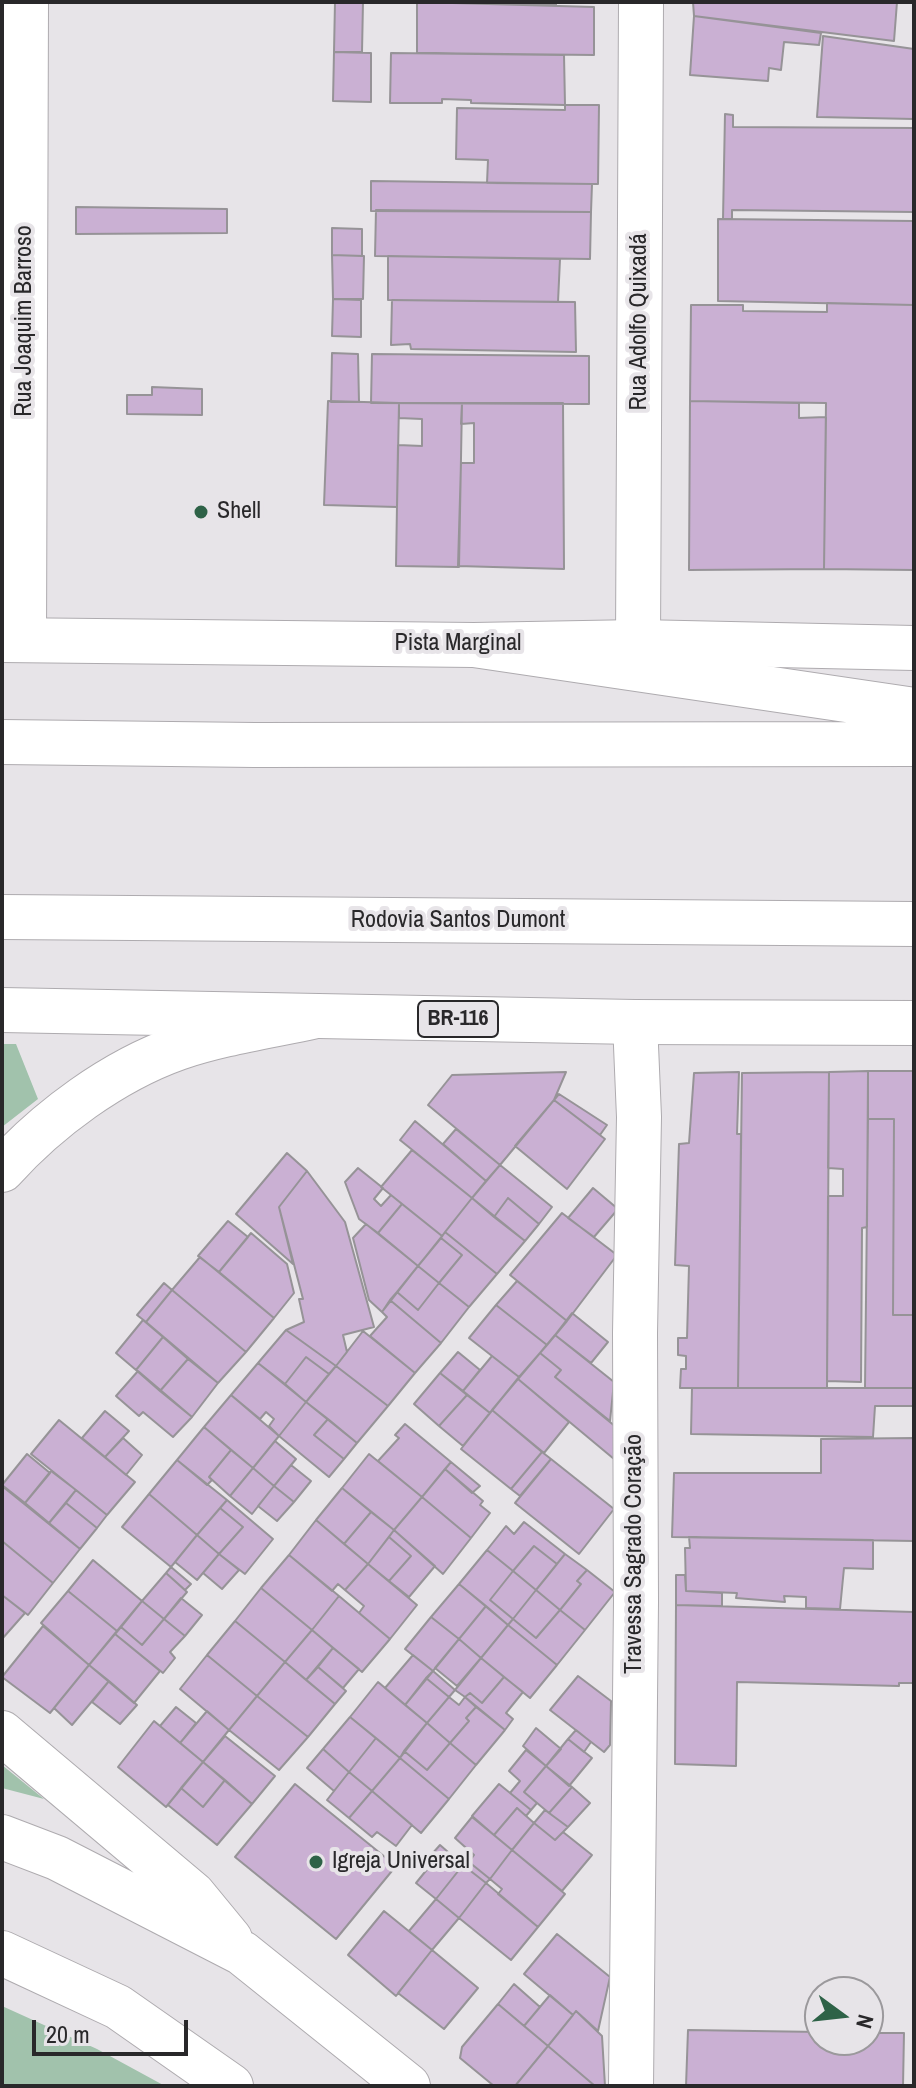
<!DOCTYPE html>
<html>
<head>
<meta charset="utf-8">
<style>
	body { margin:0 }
	#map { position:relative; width:916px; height:2088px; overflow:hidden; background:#e7e4e8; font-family:"Archivo Narrow",sans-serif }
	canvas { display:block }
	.frame { position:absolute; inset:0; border:4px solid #29282a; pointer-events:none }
	.north { position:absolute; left:804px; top:1976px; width:80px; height:80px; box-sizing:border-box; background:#e7e4e8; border:2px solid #9b999c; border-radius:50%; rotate:105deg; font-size:22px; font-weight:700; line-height:32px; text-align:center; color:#29282a }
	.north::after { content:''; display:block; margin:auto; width:28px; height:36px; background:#2e6247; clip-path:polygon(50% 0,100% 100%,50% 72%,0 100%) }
	.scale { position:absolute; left:32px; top:2020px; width:156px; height:36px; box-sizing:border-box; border:4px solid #29282a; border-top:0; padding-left:10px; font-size:24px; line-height:28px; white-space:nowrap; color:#29282a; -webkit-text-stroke:6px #e7e4e8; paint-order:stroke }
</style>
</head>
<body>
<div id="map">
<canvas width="916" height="2088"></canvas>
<div class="frame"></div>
<div class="north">N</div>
<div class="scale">20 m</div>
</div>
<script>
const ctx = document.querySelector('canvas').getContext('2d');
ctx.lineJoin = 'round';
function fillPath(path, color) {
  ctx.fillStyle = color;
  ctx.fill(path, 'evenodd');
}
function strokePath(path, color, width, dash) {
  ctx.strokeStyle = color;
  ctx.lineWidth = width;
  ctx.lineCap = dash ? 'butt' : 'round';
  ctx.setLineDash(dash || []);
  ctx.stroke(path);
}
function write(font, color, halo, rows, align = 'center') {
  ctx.font = font + ' "Archivo Narrow",sans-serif';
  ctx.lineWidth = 8;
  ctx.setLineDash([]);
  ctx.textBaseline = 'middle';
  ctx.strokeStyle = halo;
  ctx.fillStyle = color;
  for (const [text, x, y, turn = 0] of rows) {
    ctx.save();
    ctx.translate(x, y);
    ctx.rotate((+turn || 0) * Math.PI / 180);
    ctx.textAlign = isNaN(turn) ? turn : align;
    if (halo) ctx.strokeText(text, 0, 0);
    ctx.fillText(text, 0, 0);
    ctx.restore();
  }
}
fillPath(new Path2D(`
	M2 1044H16L38 1099 2 1127Z
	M2 1765 44 1799 2 1788Z
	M2 2006 97 2049 165 2086H2Z`), '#a1c2ac');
const building = new Path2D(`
	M335 2H363L362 52H334Z
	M417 2 594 7V55L417 53Z
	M451 2H556V5Z
	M693 2H897L894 41 694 16Z
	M694 16 821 33 819 45 784 42 781 70 769 68 768 81 690 75Z
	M823 36 914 49V119L817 117Z
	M334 52 371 53V102L333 101Z
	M391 53 564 55 565 105 471 103V100L442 99V103H390Z
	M565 105H599L598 184 487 183 488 160 456 159 457 108 565 110Z
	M725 114 733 115V127L914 128V212L732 210V219H723Z
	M371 181 592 184 591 212 371 211Z
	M76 207 227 209V233L76 234Z
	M376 210 591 212 590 259 375 256Z
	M718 219 914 221V305L718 301Z
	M332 228 362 229V256L332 255Z
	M332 255 364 256 363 299H333Z
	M388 256 560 259 558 302 388 300Z
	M333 299 361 300V337L332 336Z
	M392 300 575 302 576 352 411 349 410 344 391 345Z
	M827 303 914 305V570L824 569 826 403 690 401 691 305H743V311L827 312Z
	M332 353 358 354 359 402H331Z
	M372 354 589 356V404L371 403Z
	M152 387 202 389V415L127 414V395H152Z
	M328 401 399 403 397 507 324 505Z
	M690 401 799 403V418L826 417 824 569 689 570Z
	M399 403H462L459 567 396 566 398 445 422 446V419L399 418Z
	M462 403H563L564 569 458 566 461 463H474V423L461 424Z
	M868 1071 867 1227 862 1228 861 1382 827 1381 828 1196H843V1169L828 1168 829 1072Z
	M868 1071H914V1315H893L894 1119H868Z
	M566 1072 554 1100 500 1165 428 1105 452 1075Z
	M739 1072 737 1134H741L738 1388H680L681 1369H686V1356L678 1355V1338H687L689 1266 675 1265 679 1144 689 1143 694 1073Z
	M829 1072 827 1388H738L742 1073Z
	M559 1094 607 1125 600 1135 554 1100Z
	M554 1100 605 1139 567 1189 515 1146Z
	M868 1119H894L893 1315H914V1388H865Z
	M415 1121 486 1181 472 1198 400 1140Z
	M456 1129 500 1165 486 1181 443 1144Z
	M412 1150 472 1198 442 1236 381 1187Z
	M287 1153 307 1171 279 1207 293 1264 236 1214Z
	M500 1165 552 1207 539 1224 508 1198 494 1217 472 1198Z
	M358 1168 383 1188 374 1199 381 1206 391 1195 402 1204 378 1233 359 1219 345 1182Z
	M307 1171 345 1222 374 1327 343 1335 347 1352 336 1366 286 1330 304 1322 299 1299H303L279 1207Z
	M593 1188 618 1209 594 1237 568 1218Z
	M472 1198 525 1241 497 1274 445 1232Z
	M508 1198 539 1224 525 1241 494 1217Z
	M402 1204 442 1236 418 1266 378 1233Z
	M562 1213 617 1255 567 1321 510 1275Z
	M228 1221 248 1237 219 1272 198 1256Z
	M366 1224 418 1266 382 1312 369 1300 353 1238Z
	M445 1232 497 1274 469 1307 439 1283 462 1255 441 1238Z
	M251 1233 287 1264 294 1293 274 1318 219 1272Z
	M441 1238 462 1255 439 1283 418 1266Z
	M200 1257 274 1318 246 1352 172 1290Z
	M418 1266 439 1283 418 1310 397 1292Z
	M517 1281 567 1321 547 1345 496 1305Z
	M164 1283 172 1290 146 1322 137 1315Z
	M439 1283 469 1307 441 1343 390 1300 397 1292 418 1310Z
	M172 1290 246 1352 218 1383 146 1322Z
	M390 1300 441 1343 415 1373 370 1336 387 1317 382 1312Z
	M496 1305 547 1345 519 1377 469 1338Z
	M572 1313 608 1342 591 1363 555 1335Z
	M143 1320 163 1337 136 1370 116 1353Z
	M286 1330 336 1366 329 1374 306 1357 285 1384 258 1363Z
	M363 1331 415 1373 388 1406 336 1366Z
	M555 1335 614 1382 610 1421 555 1377 561 1370 540 1353Z
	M163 1337 188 1359 160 1391 136 1370Z
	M458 1352 480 1370 463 1391 440 1373Z
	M540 1353 561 1370 555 1377 616 1427 614 1459 518 1379Z
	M492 1356 519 1377 490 1413 463 1391Z
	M306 1357 329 1374 306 1402 285 1384Z
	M188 1359 218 1383 192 1417 160 1391Z
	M258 1363 306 1402 279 1436 269 1426 274 1419 266 1412 260 1419 231 1395Z
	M336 1366 388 1406 357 1443 306 1402Z
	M138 1371 192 1417 173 1437 143 1412 139 1416 116 1396Z
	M440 1373 467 1395 439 1426 414 1404Z
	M518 1379 569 1422 544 1453 492 1410Z
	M692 1388H914V1406H875L873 1437 691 1434Z
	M231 1395 279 1436 253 1468 204 1427Z
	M467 1395 490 1413 463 1446 439 1426Z
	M306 1402 328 1419 314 1435 344 1459 329 1477 279 1436Z
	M492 1410 542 1452 511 1489 461 1449Z
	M105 1411 129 1431 105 1457 82 1438Z
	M328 1419 357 1443 344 1459 314 1435Z
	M59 1420 135 1482 107 1515 31 1454Z
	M405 1424 451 1462 422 1497 378 1461 399 1438 395 1435Z
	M204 1427 231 1450 209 1477 212 1480 207 1485 177 1460Z
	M123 1438 142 1455 126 1475 105 1457Z
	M914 1438V1541L672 1537 674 1473H821V1439Z
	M275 1441 296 1459 274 1486 253 1468Z
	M231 1450 253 1468 230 1496 209 1477Z
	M542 1452 551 1459 520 1496 511 1489Z
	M27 1454 50 1473 25 1503 2 1485Z
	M369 1454 422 1497 394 1530 342 1488Z
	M551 1459 614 1509 579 1554 515 1503Z
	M177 1460 227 1500 197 1535 149 1494Z
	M451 1462 480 1486 472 1493 445 1469Z
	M291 1465 311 1481 294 1502 274 1486Z
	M253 1468 274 1486 252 1514 230 1496Z
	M445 1469 483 1501 480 1505 490 1513 471 1538 422 1497Z
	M51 1471 76 1490 49 1523 25 1503Z
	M2 1486 80 1549 53 1583 2 1541Z
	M274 1486 294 1502 277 1521 258 1506Z
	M342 1488 371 1512 344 1544 316 1520Z
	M76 1490 107 1515 97 1528 66 1503Z
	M149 1494 197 1535 171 1567 122 1527Z
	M422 1497 471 1538 443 1574 394 1530Z
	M227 1500 273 1539 245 1574 219 1554 243 1527 220 1508Z
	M66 1503 97 1528 80 1549 49 1523Z
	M220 1508 243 1527 219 1554 197 1535Z
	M371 1512 394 1530 368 1564 344 1544Z
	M316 1520 368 1564 345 1590 338 1584 332 1591 289 1555Z
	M524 1522 565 1554 557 1564 534 1546 513 1571 487 1550 506 1526 514 1534Z
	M394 1530 435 1566 409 1597 389 1581 411 1556 389 1537Z
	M197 1535 219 1554 197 1580 175 1562Z
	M389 1537 411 1556 389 1581 368 1564Z
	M689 1537 873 1540V1569L844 1568 840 1609 806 1608V1597L784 1596 785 1602 736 1598 737 1593 686 1591 685 1548H690Z
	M2 1541 53 1583 28 1615 2 1595Z
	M534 1546 557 1564 536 1590 513 1571Z
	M487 1550 513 1571 490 1600 513 1619 508 1625 459 1584Z
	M219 1554 239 1570 222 1589 203 1573Z
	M565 1554 587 1570 577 1581 581 1584 560 1610 536 1590Z
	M289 1555 339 1596 312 1630 261 1588Z
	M93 1560 142 1601 117 1631 68 1591Z
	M368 1564 417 1605 390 1639 359 1613 364 1606 345 1590Z
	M171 1567 191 1584 185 1590 166 1573Z
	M587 1570 615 1592 585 1630 560 1610 581 1584 577 1581Z
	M513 1571 536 1590 513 1619 490 1600Z
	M166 1573 187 1592 164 1619 142 1601Z
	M676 1575H685L686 1591 722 1593V1606L676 1605Z
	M459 1584 486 1606 459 1639 431 1617Z
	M261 1588 312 1630 285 1662 235 1621Z
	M536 1590 560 1610 536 1638 513 1619Z
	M68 1591 117 1631 89 1665 41 1623Z
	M2 1595 25 1613 2 1639Z
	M339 1596 390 1639 362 1672 312 1630Z
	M181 1598 202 1615 185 1636 164 1619Z
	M142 1601 164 1619 142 1645 121 1627Z
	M676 1605 914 1612V1683H899V1686L737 1682 736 1766 675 1764Z
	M486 1606 508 1625 481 1658 459 1639Z
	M560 1610 585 1630 557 1665 508 1625 513 1619 536 1638Z
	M431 1617 459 1639 433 1671 405 1649Z
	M164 1619 185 1636 170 1652 175 1658 163 1673 115 1634 121 1627 142 1645Z
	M235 1621 285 1662 257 1696 207 1655Z
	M508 1625 557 1665 530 1698 481 1658Z
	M43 1626 89 1665 50 1713 2 1677Z
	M312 1630 333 1648 306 1680 285 1662Z
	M115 1634 160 1671 134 1703 89 1665Z
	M459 1639 481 1658 457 1686 435 1668Z
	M333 1648 359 1669 343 1688 318 1667Z
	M207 1655 257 1696 229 1730 180 1689Z
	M413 1655 433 1671 405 1705 385 1688Z
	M481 1658 504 1677 482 1703 470 1693 465 1697 455 1690Z
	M285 1662 335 1704 308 1737 257 1696Z
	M89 1665 109 1681 72 1725 54 1708Z
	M318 1667 346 1691 335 1704 306 1680Z
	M433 1671 455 1690 449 1697 426 1678Z
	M578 1676 611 1701 610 1745 604 1752 550 1710Z
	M504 1677 523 1692 506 1713 513 1719 505 1730 465 1697 470 1693 482 1703Z
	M426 1678 449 1697 427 1723 405 1705Z
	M109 1681 137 1705 120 1724 92 1702Z
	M378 1682 427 1723 400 1758 350 1717Z
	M257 1696 308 1737 279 1770 229 1730Z
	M449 1697 459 1705 465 1697 476 1707 466 1718 469 1721 450 1743 427 1723Z
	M176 1707 196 1723 180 1743 160 1726Z
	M476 1707 505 1730 476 1765 450 1743 469 1721 466 1718Z
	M207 1711 229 1730 203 1762 180 1743Z
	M350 1717 376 1738 349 1772 323 1749Z
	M154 1721 203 1762 166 1807 118 1767Z
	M427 1723 450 1743 427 1770 404 1751Z
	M536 1728 561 1749 546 1766 523 1746Z
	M576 1730 591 1742 584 1752 568 1739Z
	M225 1736 275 1776 252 1804 203 1762Z
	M376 1738 400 1758 372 1791 349 1772Z
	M568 1739 592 1758 569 1786 546 1766Z
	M450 1743 476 1765 449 1799 400 1758 404 1751 427 1770Z
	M323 1749 349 1772 334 1791 307 1768Z
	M526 1750 546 1766 524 1792 537 1803 531 1810 510 1793 520 1781 509 1771Z
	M400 1758 449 1799 421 1833 372 1791Z
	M203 1762 225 1780 203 1807 181 1788Z
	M546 1766 572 1787 549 1813 524 1792Z
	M349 1772 372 1791 349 1818 327 1800Z
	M225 1780 252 1804 217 1845 168 1805 181 1788 203 1807Z
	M295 1784 396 1866 336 1939 235 1857Z
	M499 1784 531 1810 526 1816 517 1808 494 1835 472 1816Z
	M572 1787 590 1803 568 1827 549 1813Z
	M372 1791 412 1825 396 1846 377 1832 372 1837 349 1818Z
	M517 1808 534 1823 512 1850 494 1835Z
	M545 1810 568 1827 555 1840 534 1823Z
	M472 1817 512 1850 490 1879 469 1862 474 1855 455 1838Z
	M534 1823 555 1840 563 1832 592 1855 562 1891 512 1850Z
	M440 1845 463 1865 436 1899 416 1883 429 1867 424 1863Z
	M512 1850 565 1894 538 1927 498 1894 502 1889 490 1879Z
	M472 1853 474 1855 469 1862 490 1879 486 1883 463 1865Z
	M463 1865 486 1883 459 1918 436 1899Z
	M486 1883 538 1927 511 1960 459 1918Z
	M436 1899 459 1918 432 1950 409 1931Z
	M384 1911 432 1950 396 1996 348 1955Z
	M557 1934 610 1977 598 2031 576 2011 573 2015 524 1974Z
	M432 1950 478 1988 444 2029 398 1993Z
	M514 1984 540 2007 524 2026 498 2004Z
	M550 1995 573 2015 548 2046 524 2026Z
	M498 2004 548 2046 515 2086H494L460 2058 462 2047Z
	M576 2011 602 2036 605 2086H595L548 2046Z
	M688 2030 820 2032V2040H868V2033H904L903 2086H686Z
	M548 2046 595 2086H515Z`);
fillPath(building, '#cab0d3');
strokePath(building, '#969397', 2);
const minor = new Path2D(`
	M24 639 26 2
	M638 642 641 2
	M631 2086 636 1602 635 1333 639 1117 635 1022`);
const primary = new Path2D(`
	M2 640 474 645 638 642 914 648
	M2 1010 635 1022 914 1023`);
const trunk = new Path2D(`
	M474 645 914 710
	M2 742 255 745 914 744
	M2 917 914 924
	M2 1170C48 1119 113 1071 178 1048 222 1033 271 1026 316 1016
	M2 1733 193 1894 230 1939
	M2 1837 57 1858 242 1953 408 2086
	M2 1953 118 2007 231 2086`);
strokePath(minor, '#aeabaf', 46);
strokePath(primary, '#aeabaf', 46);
strokePath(trunk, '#aeabaf', 46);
strokePath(minor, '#fff', 44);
strokePath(primary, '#fff', 44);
strokePath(trunk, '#fff', 44);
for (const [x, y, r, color] of [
	[201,512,8,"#2e6247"],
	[316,1862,8,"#2e6247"]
]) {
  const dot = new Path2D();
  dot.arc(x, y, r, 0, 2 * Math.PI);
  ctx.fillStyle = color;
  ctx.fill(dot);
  strokePath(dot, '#e7e4e8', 3);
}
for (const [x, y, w] of [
	[458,1019,80]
]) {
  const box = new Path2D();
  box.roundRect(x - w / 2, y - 18, w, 36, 6);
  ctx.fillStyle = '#e7e4e8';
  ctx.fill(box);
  strokePath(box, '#29282a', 2);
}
write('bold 22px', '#29282a', null, [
	["BR-116",458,1019]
]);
write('24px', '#29282a', '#e7e4e8', [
	["Rua Joaquim Barroso",25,321,-90],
	["Rua Adolfo Quixadá",640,322,-90],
	["Pista Marginal",458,644],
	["Rodovia Santos Dumont",458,921],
	["Travessa Sagrado Coração",635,1554,-90]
]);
write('24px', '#29282a', '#e7e4e8', [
	["Shell",217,512],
	["Igreja Universal",332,1862]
], 'left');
</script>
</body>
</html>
